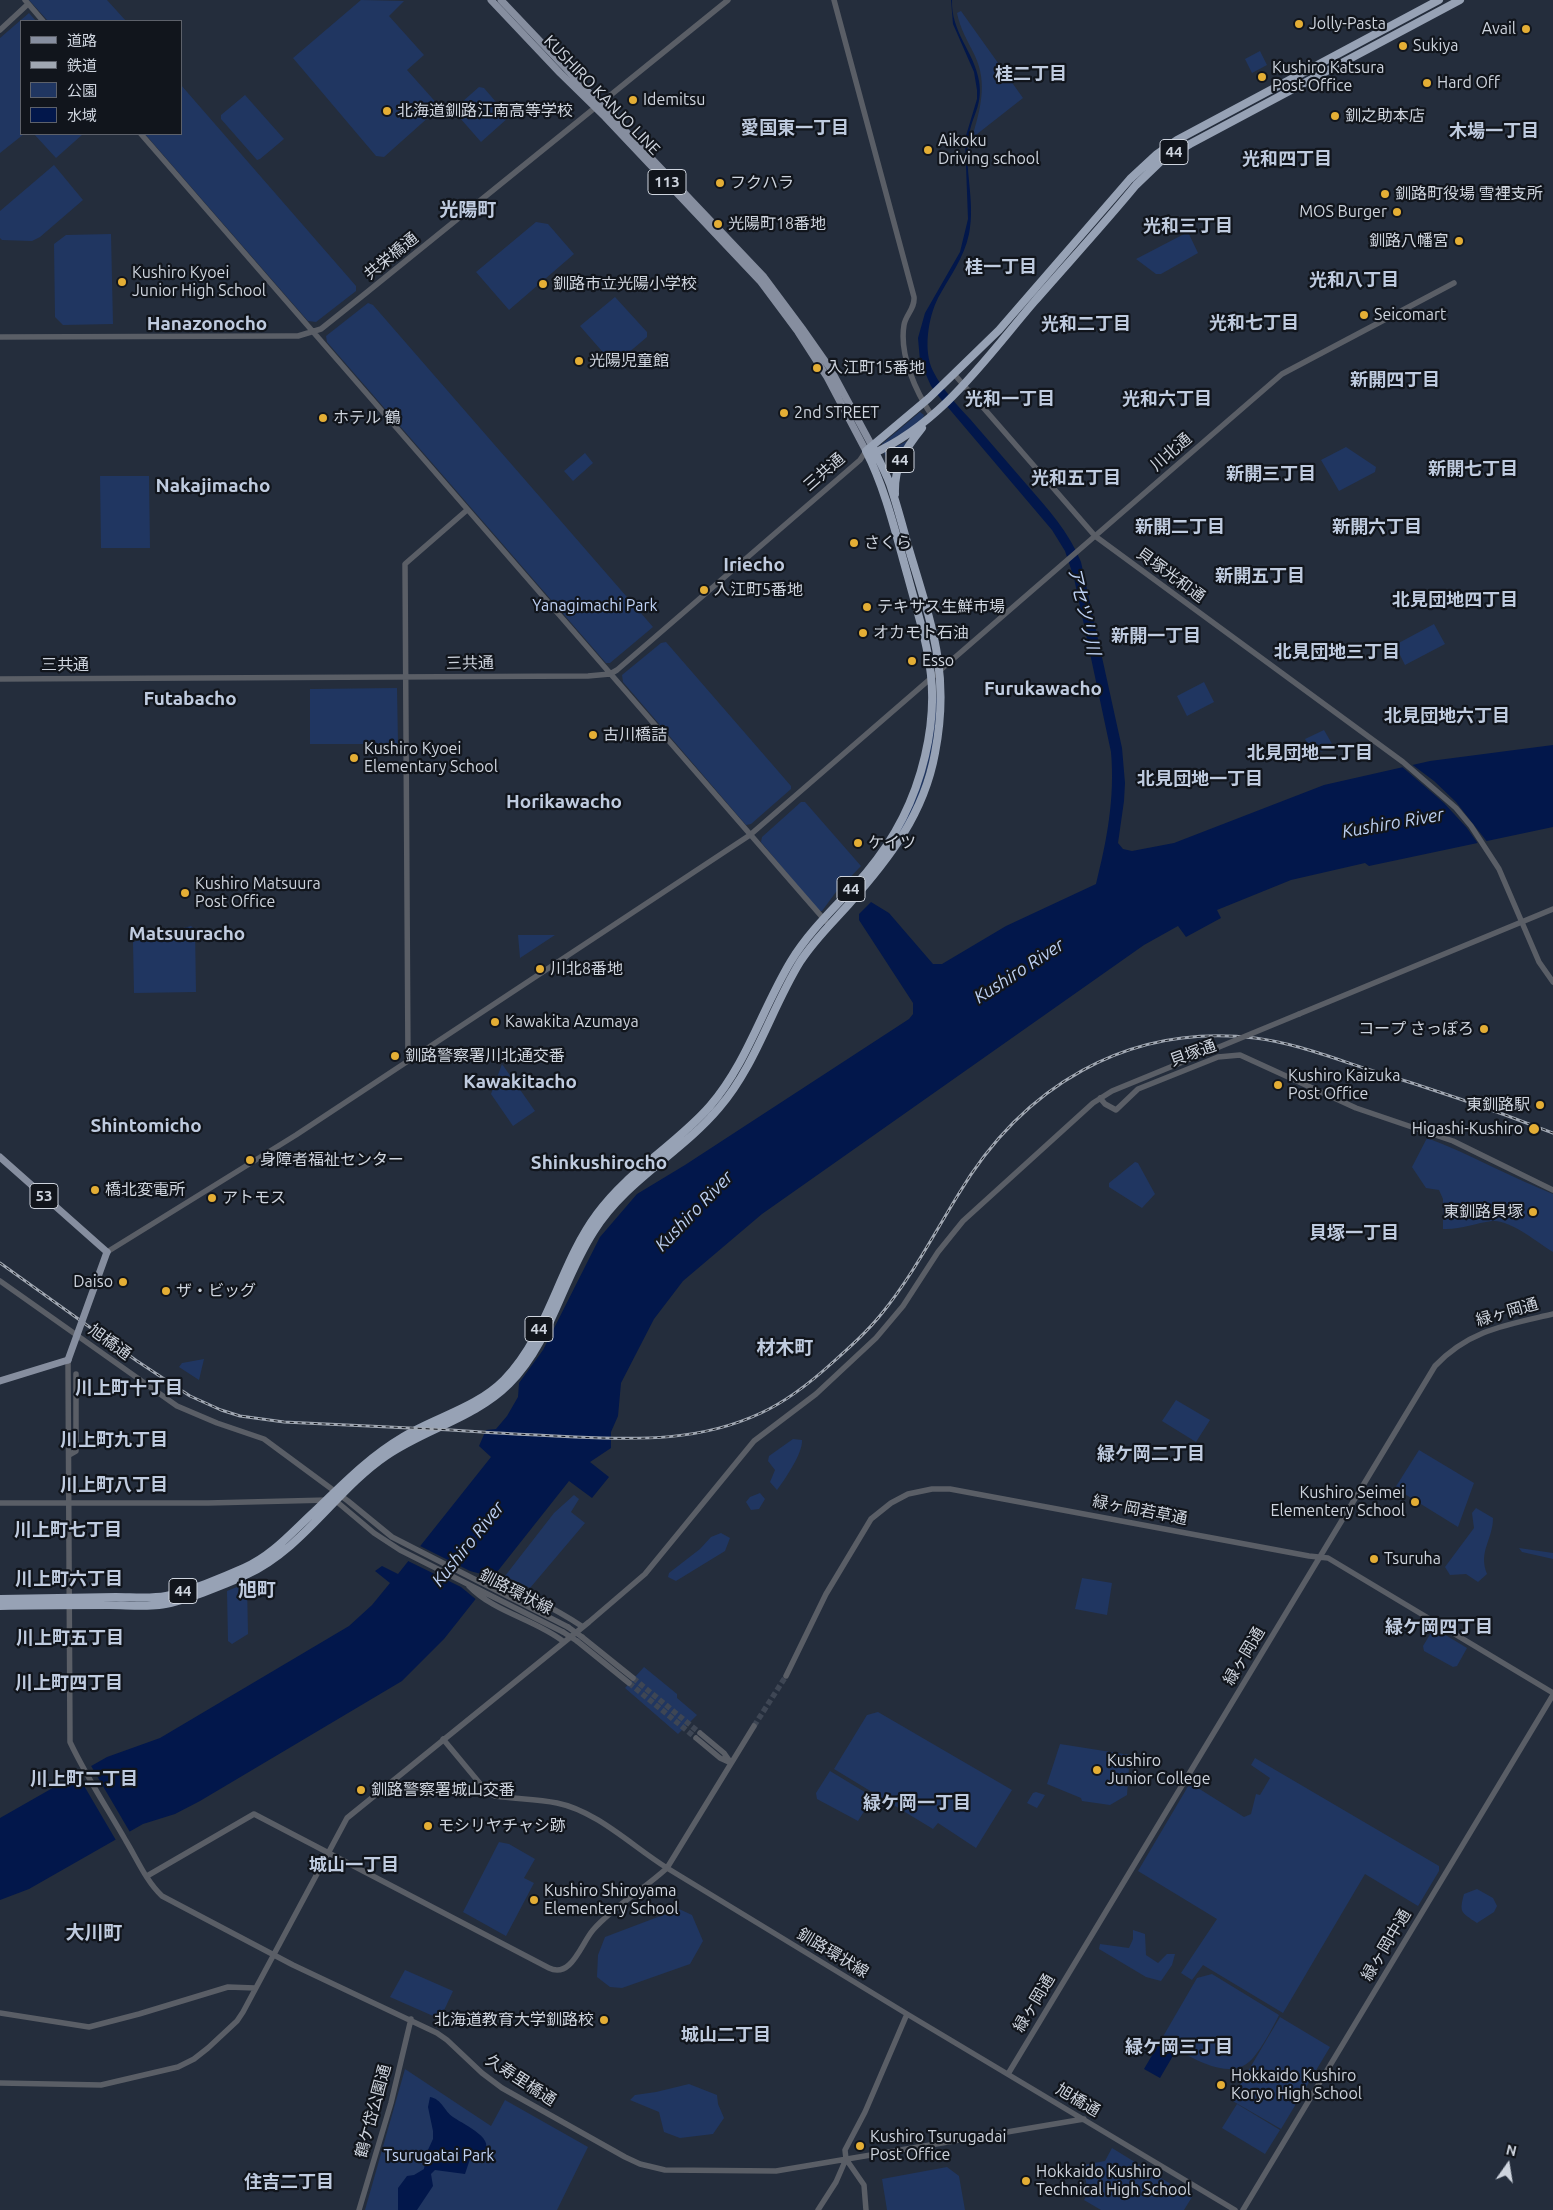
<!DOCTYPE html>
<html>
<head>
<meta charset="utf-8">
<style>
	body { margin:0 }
	#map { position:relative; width:1553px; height:2210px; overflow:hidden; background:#242d3c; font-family:Ubuntu,"Noto Sans JP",sans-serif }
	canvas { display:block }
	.legend { position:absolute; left:20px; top:20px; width:162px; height:115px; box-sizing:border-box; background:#11151c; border:1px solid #5d616a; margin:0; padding:6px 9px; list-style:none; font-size:15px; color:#ced4de }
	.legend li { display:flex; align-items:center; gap:10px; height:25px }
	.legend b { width:25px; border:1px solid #5d616a }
	.north { position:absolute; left:1483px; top:2140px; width:50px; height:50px; -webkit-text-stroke:4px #11151c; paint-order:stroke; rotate:13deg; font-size:14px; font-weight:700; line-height:20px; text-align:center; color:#ced4de }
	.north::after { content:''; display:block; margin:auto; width:18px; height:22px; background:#ced4de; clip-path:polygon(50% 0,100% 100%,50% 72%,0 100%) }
</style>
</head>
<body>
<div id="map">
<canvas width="1553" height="2210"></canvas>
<ul class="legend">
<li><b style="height:6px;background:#868e9f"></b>道路</li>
<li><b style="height:6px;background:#a0a7b2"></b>鉄道</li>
<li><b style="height:14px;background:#203661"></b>公園</li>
<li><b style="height:14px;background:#02174b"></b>水域</li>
</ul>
<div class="north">N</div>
</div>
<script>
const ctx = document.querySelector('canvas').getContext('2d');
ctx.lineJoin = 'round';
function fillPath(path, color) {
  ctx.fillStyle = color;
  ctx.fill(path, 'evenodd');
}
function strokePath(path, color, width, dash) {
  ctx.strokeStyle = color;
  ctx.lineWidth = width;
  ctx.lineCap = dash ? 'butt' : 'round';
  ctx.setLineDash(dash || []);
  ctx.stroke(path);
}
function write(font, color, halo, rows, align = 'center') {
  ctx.font = font + ' Ubuntu,"Noto Sans JP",sans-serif';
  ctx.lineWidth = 4.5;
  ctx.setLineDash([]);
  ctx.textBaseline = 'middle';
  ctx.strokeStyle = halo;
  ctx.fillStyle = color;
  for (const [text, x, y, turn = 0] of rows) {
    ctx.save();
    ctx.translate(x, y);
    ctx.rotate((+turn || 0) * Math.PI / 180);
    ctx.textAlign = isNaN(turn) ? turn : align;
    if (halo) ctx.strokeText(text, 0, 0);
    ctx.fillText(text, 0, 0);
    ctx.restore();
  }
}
fillPath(new Path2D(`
	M29 0H107L126 21H48Z
	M361 0 404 1 389 16 424 55 407 70 440 107 384 157 376 156 293 58Z
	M961 11 1023 98 972 138C980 110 988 84 975 56 968 41 960 29 957 13Z
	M29 13 36 21H21V134H24L0 153V38Z
	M1260 51 1267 65 1252 73 1245 59Z
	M181 85 356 286V291L316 322 308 321 145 134H181Z
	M479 87 484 88 509 117 481 142 453 110Z
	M245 95 284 139 260 159 257 160 221 119V115Z
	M34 134H83L56 158Z
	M54 165 83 200 40 237 32 241 2 240 0 238V211Z
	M536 222 548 224 574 254 509 310 476 272Z
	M1188 232 1198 253 1161 274H1156L1136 259Z
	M111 234 113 324 63 325 55 317 54 244 66 235Z
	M615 297 647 332V337L614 365 580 326Z
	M368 303 373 305 653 627 610 663H606L327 342 326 336Z
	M920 412 924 415 922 421 882 446V444Z
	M907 441 894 470H893L884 453Z
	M1346 447 1376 467 1375 472 1339 491 1321 460Z
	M585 453 593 463 573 481 564 471Z
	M100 476H149L150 548H101Z
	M1434 624 1445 644 1405 665 1395 645Z
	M666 642 791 786V789L751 824 746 825 623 682 622 675 661 643Z
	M1204 682 1214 702 1187 716 1177 696Z
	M397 688 398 744H310V689Z
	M937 694C937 740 926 791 902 831 894 843 885 855 877 866L927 761Z
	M1324 730 1335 749 1313 753 1305 739Z
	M801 802H805L861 866 836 892 822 911H819L761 842 762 837Z
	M191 926 195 929 196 992 134 993 133 942Z
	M518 935H555L520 958Z
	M502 1064 535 1111 513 1126 491 1094Z
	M1427 1138C1470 1154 1510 1177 1553 1194V1252C1538 1243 1510 1219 1492 1221 1475 1223 1460 1230 1443 1229V1199L1439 1190 1426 1188 1412 1167Z
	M1135 1162 1138 1163 1155 1194 1142 1208 1109 1187V1183Z
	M204 1359 199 1380 179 1367 182 1363Z
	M1176 1400 1210 1420 1196 1442 1162 1421Z
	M793 1439 802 1440C803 1453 785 1479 777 1490L770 1482 775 1470 768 1461 769 1456Z
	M1419 1450 1474 1483 1458 1527 1395 1488Z
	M760 1493 765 1499 759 1509 751 1510 746 1502 750 1497Z
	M574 1495 579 1499 571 1512 585 1523 530 1588 505 1576 554 1513Z
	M1476 1508 1493 1518C1493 1540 1478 1551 1487 1574L1478 1582 1466 1574 1450 1575 1445 1567 1474 1528 1472 1513Z
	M721 1533 730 1538 725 1551 676 1581 668 1577 669 1573 700 1549 711 1537Z
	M1519 1548 1553 1553V1559L1522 1552Z
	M1082 1578 1112 1583 1107 1615 1075 1609Z
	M247 1583 248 1634 232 1644 228 1641 227 1591Z
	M1434 1628 1467 1648 1457 1666 1453 1667 1424 1651 1423 1646Z
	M644 1667 677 1694V1698L697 1715 678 1734 625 1688Z
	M878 1712 1012 1790 976 1848 938 1823 933 1829 834 1769 867 1715Z
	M1060 1744 1130 1755 1127 1795 1110 1805 1082 1801 1081 1798 1047 1784Z
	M1255 1758 1439 1866V1871L1418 1906 1365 1874 1283 2013 1203 1965 1192 1980 1181 1973 1217 1919 1138 1871 1190 1783 1244 1817 1251 1814 1256 1794 1260 1795 1270 1778 1251 1765Z
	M830 1771 873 1797 858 1821 817 1799 816 1793Z
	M1036 1792 1045 1795 1037 1808 1027 1803 1033 1793Z
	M499 1842 509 1844 535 1859 524 1878 534 1883 506 1936 463 1912Z
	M1477 1889 1493 1898 1497 1906 1494 1912 1477 1923C1461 1912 1459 1913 1464 1894Z
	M679 1909 692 1915 703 1941 690 1964 622 1988 610 1987 597 1977 598 1955 605 1937Z
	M1133 1930 1145 1934 1146 1955 1158 1963 1167 1954H1175L1172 1965 1161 1981 1146 1977 1099 1949 1100 1944 1129 1948 1133 1939Z
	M405 1970 453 1991 440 2019 390 1997Z
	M1212 1974 1279 2015C1272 2029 1263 2046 1253 2058 1229 2086 1185 2053 1161 2040L1197 1978Z
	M1280 2017 1330 2047 1281 2129 1231 2100Z
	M405 2069 491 2126 505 2100 588 2147 557 2210H365Z
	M689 2084 717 2095 718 2104 724 2118 713 2134 680 2138 664 2132 659 2112 630 2100 635 2095 656 2092Z
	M1237 2104 1280 2130 1265 2154 1222 2128Z
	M1112 2148 1192 2197 1184 2210H1101L1084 2200 1088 2193 1083 2165 1105 2161Z
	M947 2167 959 2176 965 2210H887L882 2179Z`), '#203661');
fillPath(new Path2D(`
	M951 0H952C951 33 974 51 979 81 983 106 972 115 969 136 963 167 976 201 969 234 964 258 950 276 938 298 928 318 923 351 933 371 942 389 957 405 970 419 989 441 1008 463 1027 485 1048 509 1069 532 1081 562L1122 748 1125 783 1124 801 1118 843 1123 849 1132 851 1174 843 1324 785 1430 761 1553 745V827L1369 866 1365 863 1291 880 1217 910 1221 918 1186 937 1178 926 1144 945 762 1214 683 1281 654 1319 621 1383 618 1416 611 1432V1448L590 1462 609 1477 592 1498 569 1481 444 1639 402 1681 200 1801 175 1814 143 1824 29 1889 0 1900V1818L107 1757 160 1738 349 1626 372 1605 390 1583 375 1571 382 1566 398 1574 491 1457 479 1446 486 1430 496 1429 507 1416 518 1397 519 1383 543 1350 600 1237 637 1194 685 1165 909 1019 913 1014V1003L859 920V914L871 902 889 913 933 964H942L1006 926 1096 884C1107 840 1115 798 1111 752L1074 578 1065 551 1052 530 940 398 931 386 920 361 918 338 925 313 960 252 968 219 965 139 977 99V90L974 72 953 24Z
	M1158 2045 1174 2054 1160 2078 1144 2069Z
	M430 2097C442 2099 444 2111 453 2117 459 2122 496 2138 484 2151 481 2154 474 2156 470 2159L465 2174 435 2170 431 2174 433 2186 417 2210H398V2188L407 2176 414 2175 424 2169 427 2152 433 2139V2131L428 2107Z`), '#02174b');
fillPath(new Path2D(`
	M1410 763 1434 781 1456 802 1488 843 1479 845 1467 828 1444 803 1400 765Z
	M418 1545 470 1571 496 1578 478 1601 461 1587 406 1560Z
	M90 1764 131 1834 117 1842 76 1772Z`), '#242d3c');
strokePath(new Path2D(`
	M633 1678 700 1733
	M629 1683 696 1738
	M754 1726 786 1676`), '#3e4654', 5.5, [5.5, 3]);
strokePath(new Path2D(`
	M25 0 43 21
	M834 0 914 297C915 309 906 314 904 325 899 355 916 392 932 416
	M0 30 28 4
	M141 134 829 925
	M0 337 288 336H298L321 329 366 293 728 0
	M954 374 1095 536 1403 762 1456 808 1471 826 1499 869 1539 962 1553 982
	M0 679 588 676 610 674 617 670 860 460 866 451
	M1299 1014 1553 909
	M408 1061 405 564 467 510
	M1100 1098 1105 1104 1116 1110 1138 1089 1218 1057 1240 1055 1356 1108 1453 1141 1553 1190
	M107 1252 296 1135 750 835 1282 374 1454 283
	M0 1281 177 1406 217 1423 264 1439 348 1501 392 1537 568 1627
	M68 1360 70 1742C86 1776 107 1808 126 1841 137 1859 146 1881 162 1896L293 1965 437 2033 447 2040 482 2073 502 2088 625 2157 640 2164 665 2170 776 2171 1084 2119
	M69 1455 76 1451V1374
	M336 1501 374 1533 400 1550 563 1632
	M0 1503H208L328 1500
	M479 1579C510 1585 556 1609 583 1627
	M469 1586C495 1613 535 1619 564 1642
	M582 1637 633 1678
	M577 1641 629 1683
	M786 1676 826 1594 871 1519 891 1503 908 1494 932 1489H950L1309 1556 1328 1558 1553 1693
	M754 1726 667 1868 907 2014 865 2112 845 2150 846 2159 864 2185 866 2210
	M700 1733 724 1753 731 1763
	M696 1738 720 1758 731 1763
	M147 1876 254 1814 549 1968C571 1979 581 1944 593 1930 614 1906 643 1890 667 1868 633 1847 597 1811 557 1803 537 1799 516 1799 495 1796L487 1792 443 1739
	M0 2013 89 2027 139 2014 228 1987 255 1988
	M907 2014 1235 2210
	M1008 2074 1435 1366C1469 1330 1506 1325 1553 1314
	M0 2083 101 2085 178 2067 194 2059 208 2048 237 2021 243 2012 347 1818 589 1622 645 1574 754 1441 816 1394 876 1338 903 1306 938 1252 963 1221 1093 1103 1112 1091 1190 1059
	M359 2210 391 2103 411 2019
	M818 2210 836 2182 846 2159
	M1243 2210 1553 1695`), '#5a5e66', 5.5);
strokePath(new Path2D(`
	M491 0 560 73 605 117 760 281 798 332 827 377 866 451
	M501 0 764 277 802 328 830 368 872 446
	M0 1157 107 1252
	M0 1381 68 1360`), '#868e9f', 7);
strokePath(new Path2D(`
	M872 454C941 424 986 358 1034 302 1068 263 1103 225 1136 185L1161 161 1190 144 1460 0
	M895 494C894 466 905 449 922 428
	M0 1599C39 1598 77 1598 116 1597 132 1597 150 1599 166 1596 187 1592 224 1577 244 1568 273 1555 292 1532 315 1511 343 1484 369 1457 403 1437 436 1417 476 1408 504 1380 549 1334 559 1265 597 1214 628 1171 676 1145 710 1106 747 1063 762 1009 791 961 811 928 841 902 866 873 895 839 915 799 925 756 942 684 926 644 908 577 896 535 886 490 866 451L929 398 999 330 1130 179 1157 154 1177 140 1439 0
	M0 1606C36 1605 73 1605 109 1605 126 1605 143 1607 159 1605 179 1603 227 1584 246 1575 303 1549 336 1490 386 1456 425 1429 475 1418 509 1384 551 1342 562 1280 594 1231 626 1180 681 1153 719 1108 756 1065 771 1009 800 962 814 940 832 923 849 904 889 859 924 814 935 753 950 676 933 629 911 556 904 532 898 508 890 484 885 471 878 458 872 446`), '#97a2b5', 8);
const rail = new Path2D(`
	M0 1263 137 1361 190 1396 221 1410 240 1416 284 1422C340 1425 396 1427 451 1430 493 1433 534 1435 575 1437 640 1440 701 1441 761 1413 787 1401 810 1383 832 1363 850 1347 868 1331 883 1312 912 1276 934 1234 958 1195 1022 1087 1127 1023 1255 1038 1294 1043 1330 1057 1367 1069 1430 1088 1491 1109 1553 1133`);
strokePath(rail, '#a0a7b2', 3);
strokePath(rail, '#11151c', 1, [4]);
strokePath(new Path2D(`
	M1190 1059 1299 1014
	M568 1627 582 1637
	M563 1632 577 1641`), '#5a5e66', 5.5);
strokePath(new Path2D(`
	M68 1360 107 1252`), '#868e9f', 7);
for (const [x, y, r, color] of [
	[1299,24,5,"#e4ae35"],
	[1526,29,5,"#e4ae35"],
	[1403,46,5,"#e4ae35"],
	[1262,77,5,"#e4ae35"],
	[1427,83,5,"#e4ae35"],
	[633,100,5,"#e4ae35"],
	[387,111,5,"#e4ae35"],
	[1335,116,5,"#e4ae35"],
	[928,150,5,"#e4ae35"],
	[720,183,5,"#e4ae35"],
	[1385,194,5,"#e4ae35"],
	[1397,212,5,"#e4ae35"],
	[718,224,5,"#e4ae35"],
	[1459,241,5,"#e4ae35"],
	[122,282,5,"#e4ae35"],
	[543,284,5,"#e4ae35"],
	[1364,315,5,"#e4ae35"],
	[579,361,5,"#e4ae35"],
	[817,368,5,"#e4ae35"],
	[784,413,5,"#e4ae35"],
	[323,418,5,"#e4ae35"],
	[854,543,5,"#e4ae35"],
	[704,590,5,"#e4ae35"],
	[867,607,5,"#e4ae35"],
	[863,633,5,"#e4ae35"],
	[912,661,5,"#e4ae35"],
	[593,735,5,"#e4ae35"],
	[354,758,5,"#e4ae35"],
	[858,843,5,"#e4ae35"],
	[185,893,5,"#e4ae35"],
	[540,969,5,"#e4ae35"],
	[495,1022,5,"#e4ae35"],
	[1484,1029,5,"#e4ae35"],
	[395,1056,5,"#e4ae35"],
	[1278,1085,5,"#e4ae35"],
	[1540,1105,5,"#e4ae35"],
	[1534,1129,6,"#e4ae35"],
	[250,1160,5,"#e4ae35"],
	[95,1190,5,"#e4ae35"],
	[212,1198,5,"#e4ae35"],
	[1533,1212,5,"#e4ae35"],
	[123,1282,5,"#e4ae35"],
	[166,1291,5,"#e4ae35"],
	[1415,1502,5,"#e4ae35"],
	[1374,1559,5,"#e4ae35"],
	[1097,1770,5,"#e4ae35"],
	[361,1790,5,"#e4ae35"],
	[428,1826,5,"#e4ae35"],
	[534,1900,5,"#e4ae35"],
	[604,2020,5,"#e4ae35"],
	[1221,2085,5,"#e4ae35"],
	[860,2146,5,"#e4ae35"],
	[1026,2181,5,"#e4ae35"]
]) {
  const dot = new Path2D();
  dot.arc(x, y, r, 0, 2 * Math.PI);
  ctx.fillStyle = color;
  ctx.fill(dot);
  strokePath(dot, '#11151c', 2);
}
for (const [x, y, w] of [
	[1174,152,28],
	[667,182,38],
	[900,460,28],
	[851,889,28],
	[44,1196,28],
	[539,1329,28],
	[183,1591,28]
]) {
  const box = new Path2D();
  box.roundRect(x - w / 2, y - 12.5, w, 25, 4);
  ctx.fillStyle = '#11151c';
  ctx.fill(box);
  strokePath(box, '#ced4de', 1);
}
write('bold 15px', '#ced4de', null, [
	["44",1174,152],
	["113",667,182],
	["44",900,460],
	["44",851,889],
	["53",44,1196],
	["44",539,1329],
	["44",183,1591]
]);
write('16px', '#ced4de', '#11151c', [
	["Jolly-Pasta",1309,24],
	["Avail",1516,29,"right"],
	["Sukiya",1413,46],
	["Kushiro Katsura",1272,68],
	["Post Office",1272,86],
	["Hard Off",1437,83],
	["Idemitsu",643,100],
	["北海道釧路江南高等学校",397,111],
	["釧之助本店",1345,116],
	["Aikoku",938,141],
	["Driving school",938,159],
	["フクハラ",730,183],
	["釧路町役場 雪裡支所",1395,194],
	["MOS Burger",1387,212,"right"],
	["光陽町18番地",728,224],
	["釧路八幡宮",1449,241,"right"],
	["Kushiro Kyoei",132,273],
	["Junior High School",132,291],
	["釧路市立光陽小学校",553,284],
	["Seicomart",1374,315],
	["光陽児童館",589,361],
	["入江町15番地",827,368],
	["2nd STREET",794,413],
	["ホテル 鶴",333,418],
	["さくら",864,543],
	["入江町5番地",714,590],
	["テキサス生鮮市場",877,607],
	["オカモト石油",873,633],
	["Esso",922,661],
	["古川橋詰",603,735],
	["Kushiro Kyoei",364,749],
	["Elementary School",364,767],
	["ケイツ",868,843],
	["Kushiro Matsuura",195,884],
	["Post Office",195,902],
	["川北8番地",550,969],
	["Kawakita Azumaya",505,1022],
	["コープ さっぽろ",1474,1029,"right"],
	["釧路警察署川北通交番",405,1056],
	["Kushiro Kaizuka",1288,1076],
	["Post Office",1288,1094],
	["東釧路駅",1530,1105,"right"],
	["Higashi-Kushiro",1523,1129,"right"],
	["身障者福祉センター",260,1160],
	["橋北変電所",105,1190],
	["アトモス",222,1198],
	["東釧路貝塚",1523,1212,"right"],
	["Daiso",113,1282,"right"],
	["ザ・ビッグ",176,1291],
	["Kushiro Seimei",1405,1493,"right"],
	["Elementery School",1405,1511,"right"],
	["Tsuruha",1384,1559],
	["Kushiro",1107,1761],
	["Junior College",1107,1779],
	["釧路警察署城山交番",371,1790],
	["モシリヤチャシ跡",438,1826],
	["Kushiro Shiroyama",544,1891],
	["Elementery School",544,1909],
	["北海道教育大学釧路校",594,2020,"right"],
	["Hokkaido Kushiro",1231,2076],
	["Koryo High School",1231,2094],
	["Kushiro Tsurugadai",870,2137],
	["Post Office",870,2155],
	["Hokkaido Kushiro",1036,2172],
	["Technical High School",1036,2190]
], 'left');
write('16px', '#ced4de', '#11151c', [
	["KUSHIRO KANJO LINE",602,95,46],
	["共栄橋通",391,256,-39],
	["川北通",1171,452,-41],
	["三共通",824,472,-41],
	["貝塚光和通",1171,575,36],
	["三共通",470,663,-1],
	["三共通",65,665],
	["貝塚通",1193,1053,-20],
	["緑ヶ岡通",1507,1312,-16],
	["旭橋通",110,1342,36],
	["緑ヶ岡若草通",1140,1510,11],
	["釧路環状線",516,1592,27],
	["緑ヶ岡通",1244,1656,-59],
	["緑ヶ岡中通",1386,1945,-59],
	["釧路環状線",833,1953,31],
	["緑ヶ岡通",1034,2003,-59],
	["久寿里橋通",521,2080,33],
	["旭橋通",1078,2100,31],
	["鶴ケ岱公園通",373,2111,-75]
]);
write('16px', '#c0d3f6', '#11151c', [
	["Yanagimachi Park",595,606],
	["Tsurugatai Park",439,2156]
]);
write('bold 18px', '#bfcbdf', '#11151c', [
	["桂二丁目",1031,74],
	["愛国東一丁目",795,128],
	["木場一丁目",1494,131],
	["光和四丁目",1287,159],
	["光和三丁目",1188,226],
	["桂一丁目",1001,267],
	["光和八丁目",1354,280],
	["光和七丁目",1254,323],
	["光和二丁目",1086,324],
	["新開四丁目",1395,380],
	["光和一丁目",1010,399],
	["光和六丁目",1167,399],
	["新開七丁目",1473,469],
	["新開三丁目",1271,474],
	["光和五丁目",1076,478],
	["新開二丁目",1180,527],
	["新開六丁目",1377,527],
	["新開五丁目",1260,576],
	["北見団地四丁目",1455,600],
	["新開一丁目",1156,636],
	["北見団地三丁目",1337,652],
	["北見団地六丁目",1447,716],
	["北見団地二丁目",1310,753],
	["北見団地一丁目",1200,779],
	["貝塚一丁目",1354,1233],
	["川上町十丁目",129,1388],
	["川上町九丁目",114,1440],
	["緑ケ岡二丁目",1151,1454],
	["川上町八丁目",114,1485],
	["川上町七丁目",68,1530],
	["川上町六丁目",69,1579],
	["緑ケ岡四丁目",1439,1627],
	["川上町五丁目",70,1638],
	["川上町四丁目",69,1683],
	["川上町二丁目",84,1779],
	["緑ケ岡一丁目",917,1803],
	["城山一丁目",354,1865],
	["城山二丁目",726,2035],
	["緑ケ岡三丁目",1179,2047],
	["住吉二丁目",289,2182]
]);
write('italic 18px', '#bdd0f2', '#11151c', [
	["アセツリ川",1084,611,77],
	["Kushiro River",1393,823,-10],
	["Kushiro River",1019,971,-33],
	["Kushiro River",694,1211,-46],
	["Kushiro River",468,1544,-51]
]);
write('bold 19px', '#bfcbdf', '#11151c', [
	["光陽町",468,210],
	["Hanazonocho",207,324],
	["Nakajimacho",213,486],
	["Iriecho",754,565],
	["Furukawacho",1043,689],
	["Futabacho",190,699],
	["Horikawacho",564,802],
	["Matsuuracho",187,934],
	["Kawakitacho",520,1082],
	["Shintomicho",146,1126],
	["Shinkushirocho",599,1163],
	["材木町",785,1348],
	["旭町",257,1590],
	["大川町",94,1933]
]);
</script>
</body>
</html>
